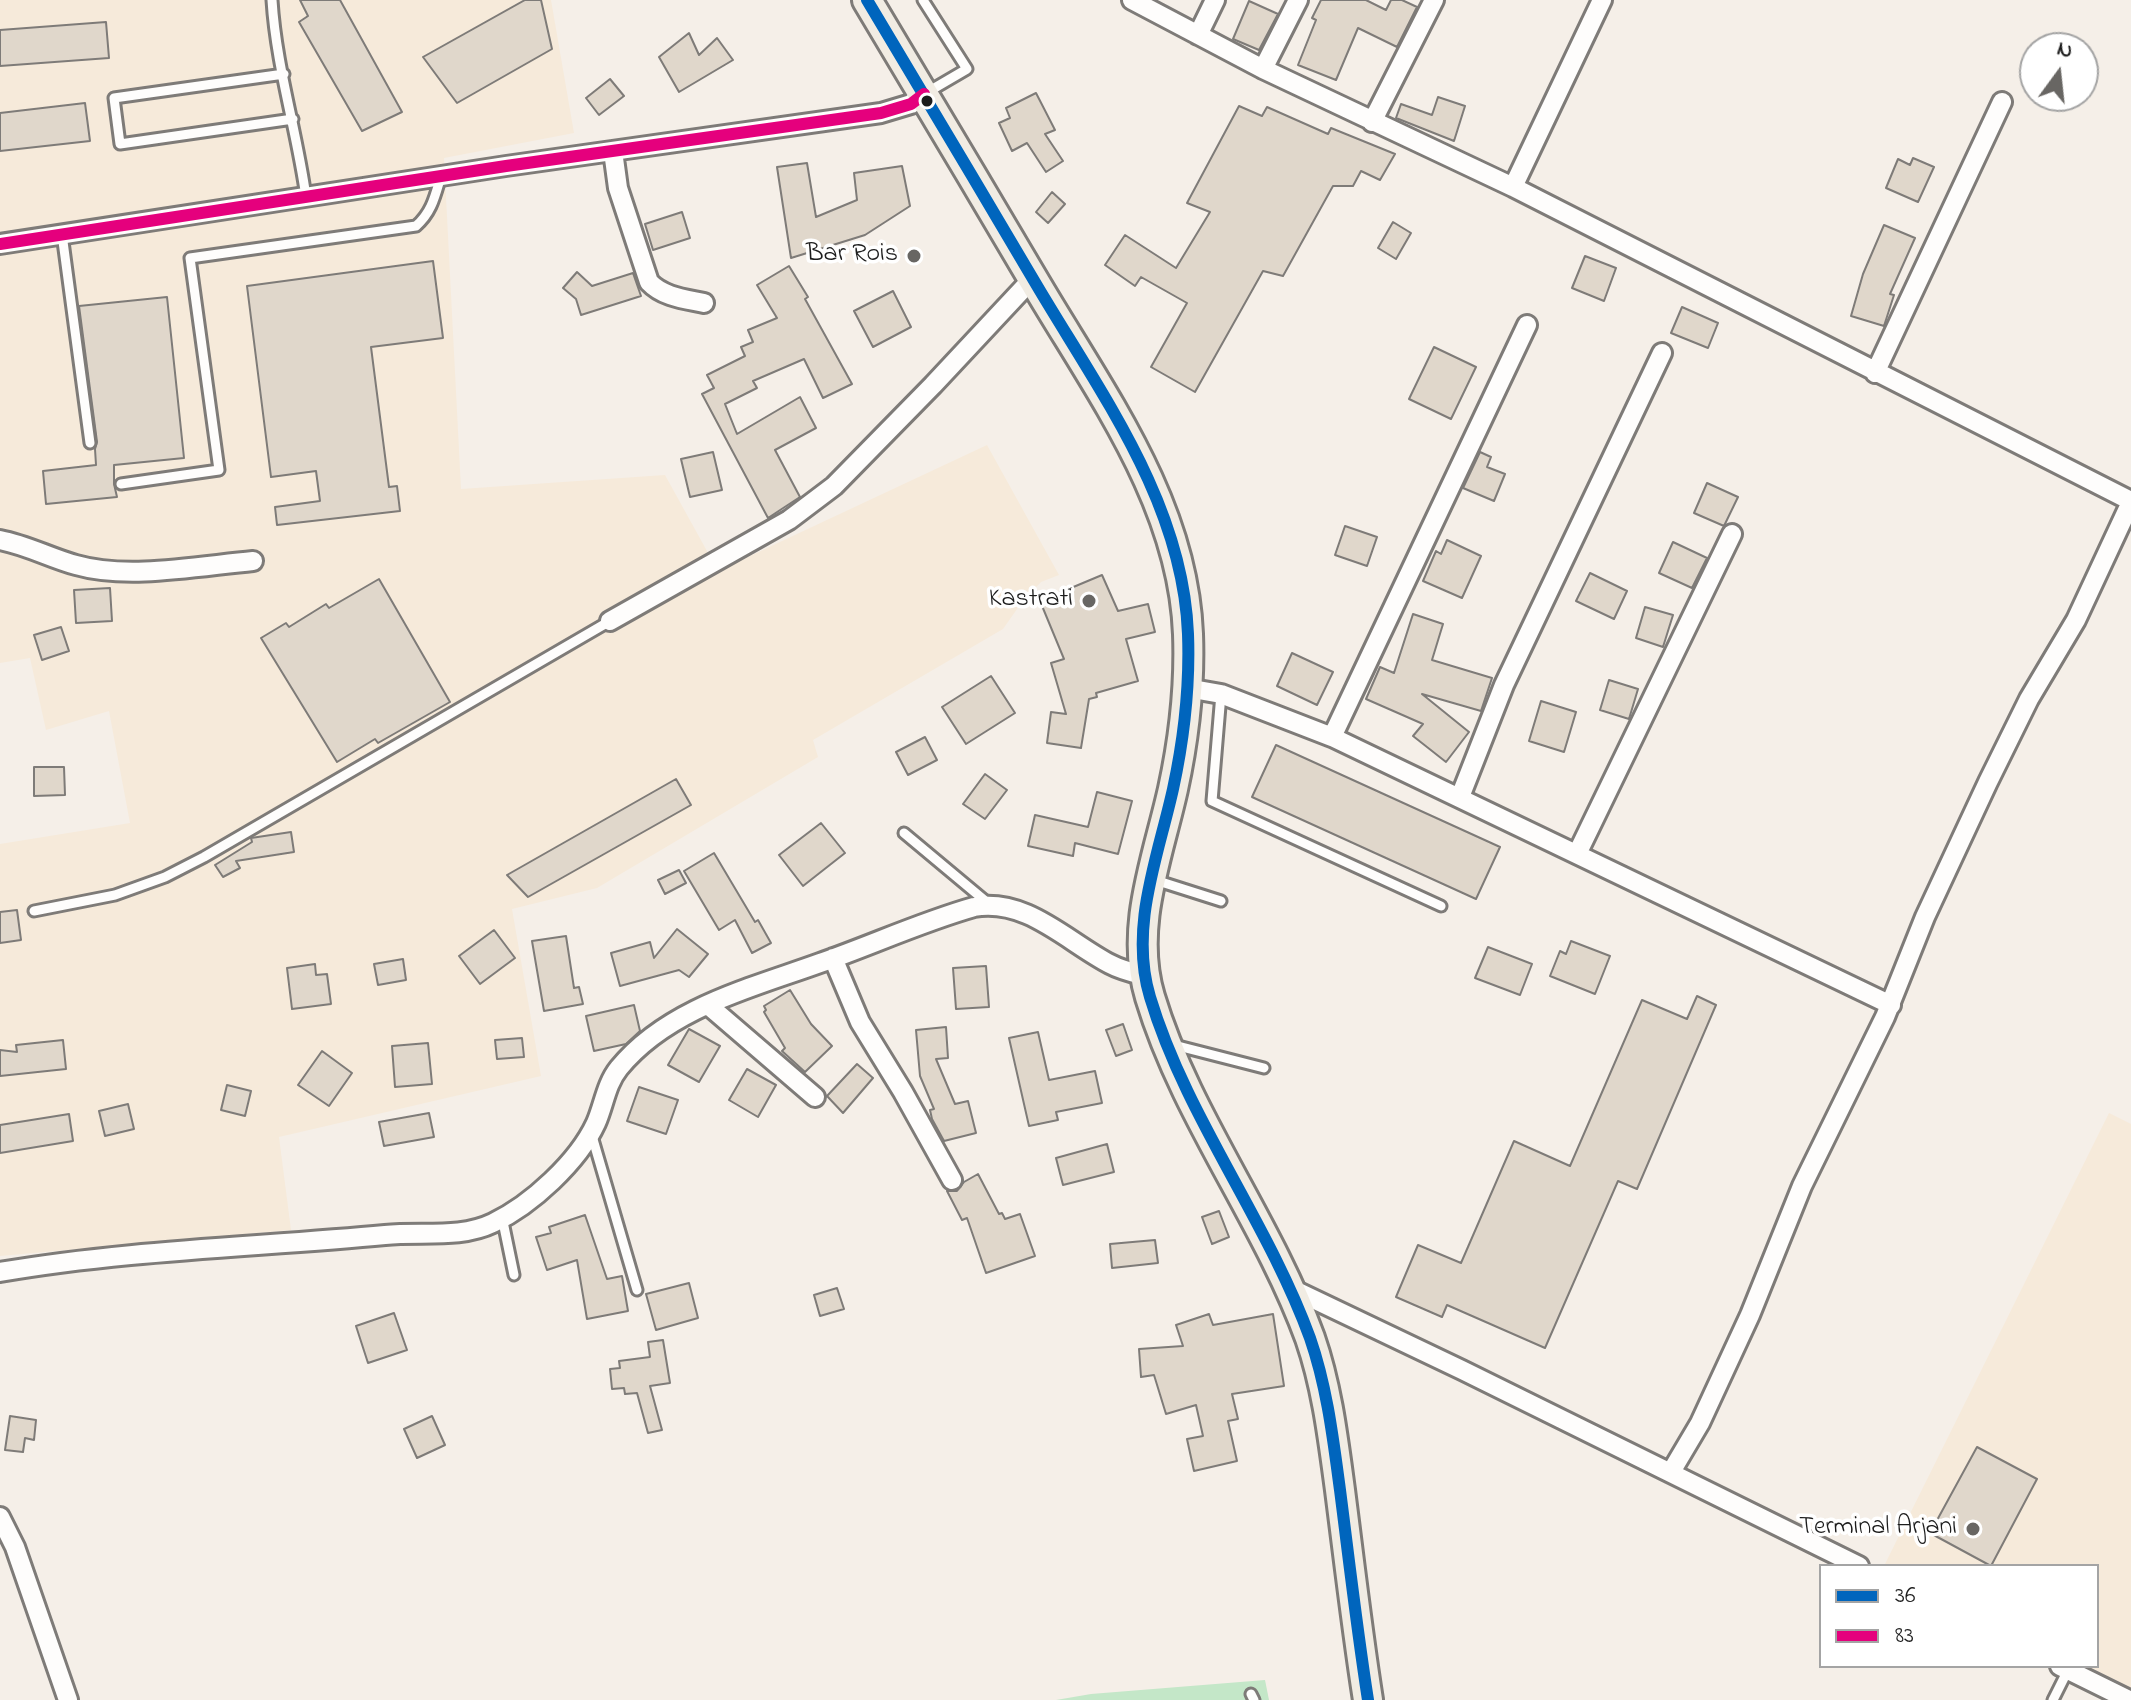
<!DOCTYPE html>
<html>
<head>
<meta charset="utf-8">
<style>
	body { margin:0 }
	#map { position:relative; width:2131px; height:1700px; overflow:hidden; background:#f5efe8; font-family:"Indie Flower",sans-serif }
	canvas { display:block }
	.legend { position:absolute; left:1819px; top:1564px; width:280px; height:104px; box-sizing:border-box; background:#fff; border:2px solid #a4a4a4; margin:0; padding:10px 14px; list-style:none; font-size:24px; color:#1c1c1c }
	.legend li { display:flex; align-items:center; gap:16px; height:40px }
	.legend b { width:40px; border:2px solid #a4a4a4 }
	.north { position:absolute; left:2019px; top:32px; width:80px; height:80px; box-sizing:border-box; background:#fff; border:2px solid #a4a4a4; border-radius:50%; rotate:15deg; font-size:22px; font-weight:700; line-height:32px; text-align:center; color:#1c1c1c }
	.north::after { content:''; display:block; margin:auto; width:28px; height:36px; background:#686663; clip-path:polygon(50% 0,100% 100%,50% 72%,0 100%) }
</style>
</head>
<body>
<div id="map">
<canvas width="2131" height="1700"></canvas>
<ul class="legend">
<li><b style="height:10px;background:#0065bd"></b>36</li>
<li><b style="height:10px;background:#e5007d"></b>83</li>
</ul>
<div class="north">N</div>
</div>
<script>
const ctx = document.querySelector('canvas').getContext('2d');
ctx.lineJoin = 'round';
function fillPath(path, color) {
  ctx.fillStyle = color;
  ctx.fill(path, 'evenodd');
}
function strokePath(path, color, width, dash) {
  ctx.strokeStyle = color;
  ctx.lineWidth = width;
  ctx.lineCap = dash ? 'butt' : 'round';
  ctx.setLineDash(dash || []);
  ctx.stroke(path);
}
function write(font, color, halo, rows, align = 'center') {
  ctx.font = font + ' "Indie Flower",sans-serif';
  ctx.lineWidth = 7;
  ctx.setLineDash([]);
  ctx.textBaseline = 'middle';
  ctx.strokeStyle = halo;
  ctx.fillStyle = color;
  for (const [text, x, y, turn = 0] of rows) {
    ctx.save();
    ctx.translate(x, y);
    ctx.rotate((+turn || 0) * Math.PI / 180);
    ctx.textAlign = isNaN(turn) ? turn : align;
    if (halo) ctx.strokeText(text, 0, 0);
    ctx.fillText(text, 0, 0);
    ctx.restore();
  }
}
fillPath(new Path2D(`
	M0 0H551L574 133 444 158 461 489 665 475 718 571 987 445 1059 575 1041 582 1022 602 1003 629 813 740 818 757 597 888 512 909 541 1076 279 1137 291 1230 0 1256V844L130 823 109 711 46 730 30 658 0 663Z
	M2109 1113 2131 1124V1688L2087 1666H2097V1566H1884Z`), '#f6eada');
fillPath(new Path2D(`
	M1265 1680 1269 1700H1056L1091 1694Z`), '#c4e7c8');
const building = new Path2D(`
	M300 0H340L402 112 362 131 299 22 308 16Z
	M525 0H541L552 49 457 103 423 57Z
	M1321 0H1366L1386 10 1391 0H1402L1417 7 1397 47 1358 28 1336 80 1298 65 1316 20 1312 18Z
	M1249 1 1278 14 1259 50 1233 39Z
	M106 22 109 58 0 66V30Z
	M689 33 699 55 717 38 733 60 679 92 659 57Z
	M610 79 624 96 599 115 586 98Z
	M1036 93 1055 130 1045 134 1063 161 1046 172 1027 143 1012 151 999 123 1010 118 1006 108Z
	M1438 97 1465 106 1454 141 1396 118 1401 104 1432 115Z
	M85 103 90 141 0 151V113Z
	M1239 106 1262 116 1267 107 1328 134 1331 128 1395 154 1380 180 1361 171 1353 186H1333L1283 276 1263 271 1195 392 1151 367 1187 303 1141 277 1135 286 1105 265 1125 235 1176 268 1210 212 1187 203Z
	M1913 158 1934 167 1918 202 1886 188 1898 159 1910 165Z
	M807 163 816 217 857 200 854 173 902 166 910 206 865 235 791 258 777 167Z
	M1052 192 1065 204 1048 223 1036 212Z
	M682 212 690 238 653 250 645 224Z
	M1393 222 1411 233 1396 259 1378 248Z
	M1884 225 1915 238 1890 294 1894 295 1884 326 1851 316 1863 274Z
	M1585 256 1616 268 1604 301 1572 288Z
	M433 261 443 338 371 347 389 487 397 486 400 511 277 525 275 507 320 501 316 471 271 477 247 286Z
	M789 266 808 297 805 299 852 384 823 398 804 359 753 381 757 388 725 404 737 434 800 397 816 428 775 450 800 497 768 518 702 394 714 388 707 375 745 356 741 347 753 342 748 330 777 318 757 285Z
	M577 272 592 286 633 273 641 296 581 315 576 299 563 288Z
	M893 291 911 327 873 347 854 311Z
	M167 297 184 458 114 465V484L117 497 46 504 43 471 96 465 95 449 97 442 79 306Z
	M1682 307 1718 323 1708 348 1671 333Z
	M1434 347 1476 367 1451 419 1409 399Z
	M713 452 722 490 690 497 681 459Z
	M1480 452 1491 457 1487 467 1505 474 1494 501 1463 488Z
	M1707 483 1738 497 1724 526 1694 513Z
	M1345 526 1377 537 1367 566 1335 555Z
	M1447 540 1481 556 1462 598 1423 581 1436 551 1441 554Z
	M1673 542 1707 558 1692 588 1659 573Z
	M1590 573 1627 591 1614 619 1576 601Z
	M1102 575 1118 611 1148 604 1155 632 1126 639 1138 681 1096 693 1097 697 1089 699 1081 748 1047 743 1051 712 1066 714 1051 663 1064 659 1040 601Z
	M379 579 450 702 378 743 375 739 337 762 261 638 286 623 289 627 326 604 329 608Z
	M110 588 112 621 76 623 74 590Z
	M1645 607 1673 615 1663 647 1636 638Z
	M1413 614 1443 624 1432 660 1492 678 1481 711 1422 694 1469 732 1446 762 1413 736 1423 724 1366 699 1380 667 1394 673Z
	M61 627 69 651 42 660 34 635Z
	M1292 653 1333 672 1317 705 1277 686Z
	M991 676 1015 713 966 744 942 707Z
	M1609 680 1638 689 1629 719 1600 710Z
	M1541 701 1576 712 1564 752 1529 741Z
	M925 737 937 760 908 775 896 752Z
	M1276 745 1500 847 1476 899 1252 797Z
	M34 767H64L65 795 34 796Z
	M985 774 1007 790 985 819 963 804Z
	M676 779 691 805 528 897 507 875Z
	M1097 792 1132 801 1118 854 1075 843 1073 856 1028 846 1035 815 1088 827Z
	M821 823 845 853 803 886 779 855Z
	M291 832 294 852 236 861 240 868 223 877 215 865 252 842 251 838Z
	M714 853 755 922 758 920 771 943 752 953 735 920 719 930 684 871Z
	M679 870 686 883 665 894 658 880Z
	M17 910 21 940 0 943V912Z
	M677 929 708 954 689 977 679 970 620 986 611 953 650 942 654 958Z
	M494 930 515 958 480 984 459 956Z
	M566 936 574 988 579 987 583 1004 544 1011 532 941Z
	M1571 941 1610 956 1595 994 1550 976 1560 951 1566 954Z
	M1488 947 1532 964 1520 995 1475 978Z
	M403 959 406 980 378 985 374 964Z
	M315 964 316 975 327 974 331 1004 292 1009 287 968Z
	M986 966 989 1007 956 1009 953 968Z
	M790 990 811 1024 832 1046 805 1072 782 1051 785 1048 764 1012 766 1010 764 1006Z
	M1697 996 1716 1005 1637 1189 1618 1181 1545 1348 1447 1305 1442 1317 1396 1297 1418 1245 1461 1263 1514 1141 1570 1166 1642 1000 1687 1019Z
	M634 1005 640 1031 626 1044 594 1051 586 1016Z
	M1123 1024 1132 1050 1116 1056 1106 1030Z
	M946 1027 948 1058 936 1059 955 1104 968 1101 976 1133 944 1141 932 1119 930 1110 934 1109 920 1076 916 1030Z
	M689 1029 720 1046 699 1082 668 1065Z
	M1038 1032 1049 1080 1095 1071 1102 1103 1056 1112 1058 1120 1029 1126 1009 1038Z
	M522 1038 524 1057 497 1059 495 1040Z
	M63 1040 66 1069 0 1076V1050L17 1052 16 1045Z
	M428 1043 432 1084 395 1087 392 1046Z
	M322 1051 352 1073 329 1106 298 1085Z
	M857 1064 873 1078 843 1113 827 1096Z
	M747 1069 776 1085 758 1117 729 1100Z
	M227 1085 251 1091 245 1116 221 1110Z
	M639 1087 678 1100 666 1134 627 1121Z
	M128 1104 134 1129 105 1136 99 1111Z
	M429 1113 434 1137 384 1146 379 1122Z
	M69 1114 73 1141 0 1153V1125Z
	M1107 1144 1114 1172 1063 1185 1056 1158Z
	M978 1174 999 1214 1002 1213 1005 1219 1020 1214 1035 1256 986 1273 967 1218 962 1220 947 1191H957L964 1182Z
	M1219 1211 1229 1237 1212 1244 1202 1217Z
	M585 1215 607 1279 622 1276 628 1311 587 1319 577 1260 547 1270 536 1237 551 1233 549 1227Z
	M1155 1240 1158 1263 1112 1268 1110 1244Z
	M689 1283 698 1318 656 1330 646 1294Z
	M837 1288 844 1309 820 1316 814 1295Z
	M394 1313 407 1350 368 1363 356 1326Z
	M1209 1314 1213 1325 1273 1314 1284 1386 1232 1394 1238 1419 1228 1421 1237 1461 1194 1471 1187 1439 1203 1436 1196 1405 1166 1414 1154 1375 1141 1377 1139 1349 1183 1346 1176 1325Z
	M663 1340 670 1383 650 1386 662 1430 648 1433 637 1393 625 1394 624 1388 612 1389 610 1369 620 1368 619 1361 650 1357 648 1342Z
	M10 1416 36 1420 34 1440 25 1438 23 1452 5 1450Z
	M432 1416 445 1445 417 1458 404 1429Z
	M1977 1447 2037 1479 1991 1566 1930 1533Z`);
fillPath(building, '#e0d7cb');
strokePath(building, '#7e7b78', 2);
const lane = new Path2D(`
	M272 0C276 66 297 131 306 197
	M923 0 967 69 926 93
	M284 74 114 98 120 144 293 119
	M62 234 90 443
	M121 484 219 470 190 258 416 226C432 212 435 196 441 176
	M1221 694 1212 801 1441 906
	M904 833 989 904
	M1155 880 1221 901
	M34 911 115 895 165 877 204 857 610 621
	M1174 1045 1264 1068
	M592 1136 637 1290
	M502 1217 514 1275
	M1251 1694 1254 1700
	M2053 1700 2068 1670`);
const street = new Path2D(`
	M1132 0 1263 69 1513 187 2131 501
	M1198 35 1215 0
	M1263 69 1298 0
	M1372 122 1434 0
	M613 151 618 188 649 282C663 297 685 299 704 303
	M1513 187 1602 0
	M0 244 506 166 881 113 911 104 924 94
	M1875 373 2002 102
	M0 540C27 545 50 558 76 565 128 580 199 566 253 561
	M610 621 789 520 834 486 933 385 1033 278
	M1187 688 1221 694 1332 737 1891 1005
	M1332 737 1527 325
	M1460 797 1504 685 1662 353
	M1577 854 1732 534
	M833 958 860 1022 903 1092 952 1180
	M708 1005 815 1097
	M0 1272C128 1250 257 1247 385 1235 421 1231 460 1239 493 1223 531 1205 578 1162 596 1123 604 1105 606 1084 619 1068 668 1008 751 988 820 963 872 945 921 922 974 907 1027 898 1066 941 1110 964 1121 970 1134 973 1146 976
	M1288 1287 1462 1370 1859 1566
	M1671 1472 1700 1423 1750 1315 1802 1186 1885 1017 1925 917 1988 782 2029 699 2076 620 2131 502
	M0 1517 15 1547 68 1700
	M2060 1666 2129 1700`);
const primary = new Path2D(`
	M867 0C924 95 980 189 1036 284 1101 394 1183 503 1188 634 1190 687 1184 738 1173 789 1158 857 1129 927 1150 997 1186 1117 1267 1220 1310 1338 1327 1387 1333 1438 1340 1490 1349 1560 1357 1630 1368 1700`);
strokePath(lane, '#7e7b78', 15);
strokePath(street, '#7e7b78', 24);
strokePath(primary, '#7e7b78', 34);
strokePath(lane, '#fefdfc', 9);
strokePath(street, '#fefdfc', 18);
strokePath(primary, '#f1ece3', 28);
strokePath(new Path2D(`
	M867 0C924 95 980 189 1036 284 1101 394 1183 503 1188 634 1190 687 1184 738 1173 789 1158 857 1129 927 1150 997 1186 1117 1267 1220 1310 1338 1327 1387 1333 1438 1340 1490 1349 1560 1357 1630 1368 1700`), '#0065bd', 12);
strokePath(new Path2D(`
	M0 244 506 166 881 113 911 104 924 94`), '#e5007d', 12);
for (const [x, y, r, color] of [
	[927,101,7,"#1c1c1c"],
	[914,256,8,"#686663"],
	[1089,601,8,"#686663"],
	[1973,1529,8,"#686663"]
]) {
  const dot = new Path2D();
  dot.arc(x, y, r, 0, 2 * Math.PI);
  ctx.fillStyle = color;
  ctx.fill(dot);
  strokePath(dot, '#fff', 3);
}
write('26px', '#1c1c1c', '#fff', [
	["Bar Rois",898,256],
	["Kastrati",1073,601],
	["Terminal Arjani",1957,1529]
], 'right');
</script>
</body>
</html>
